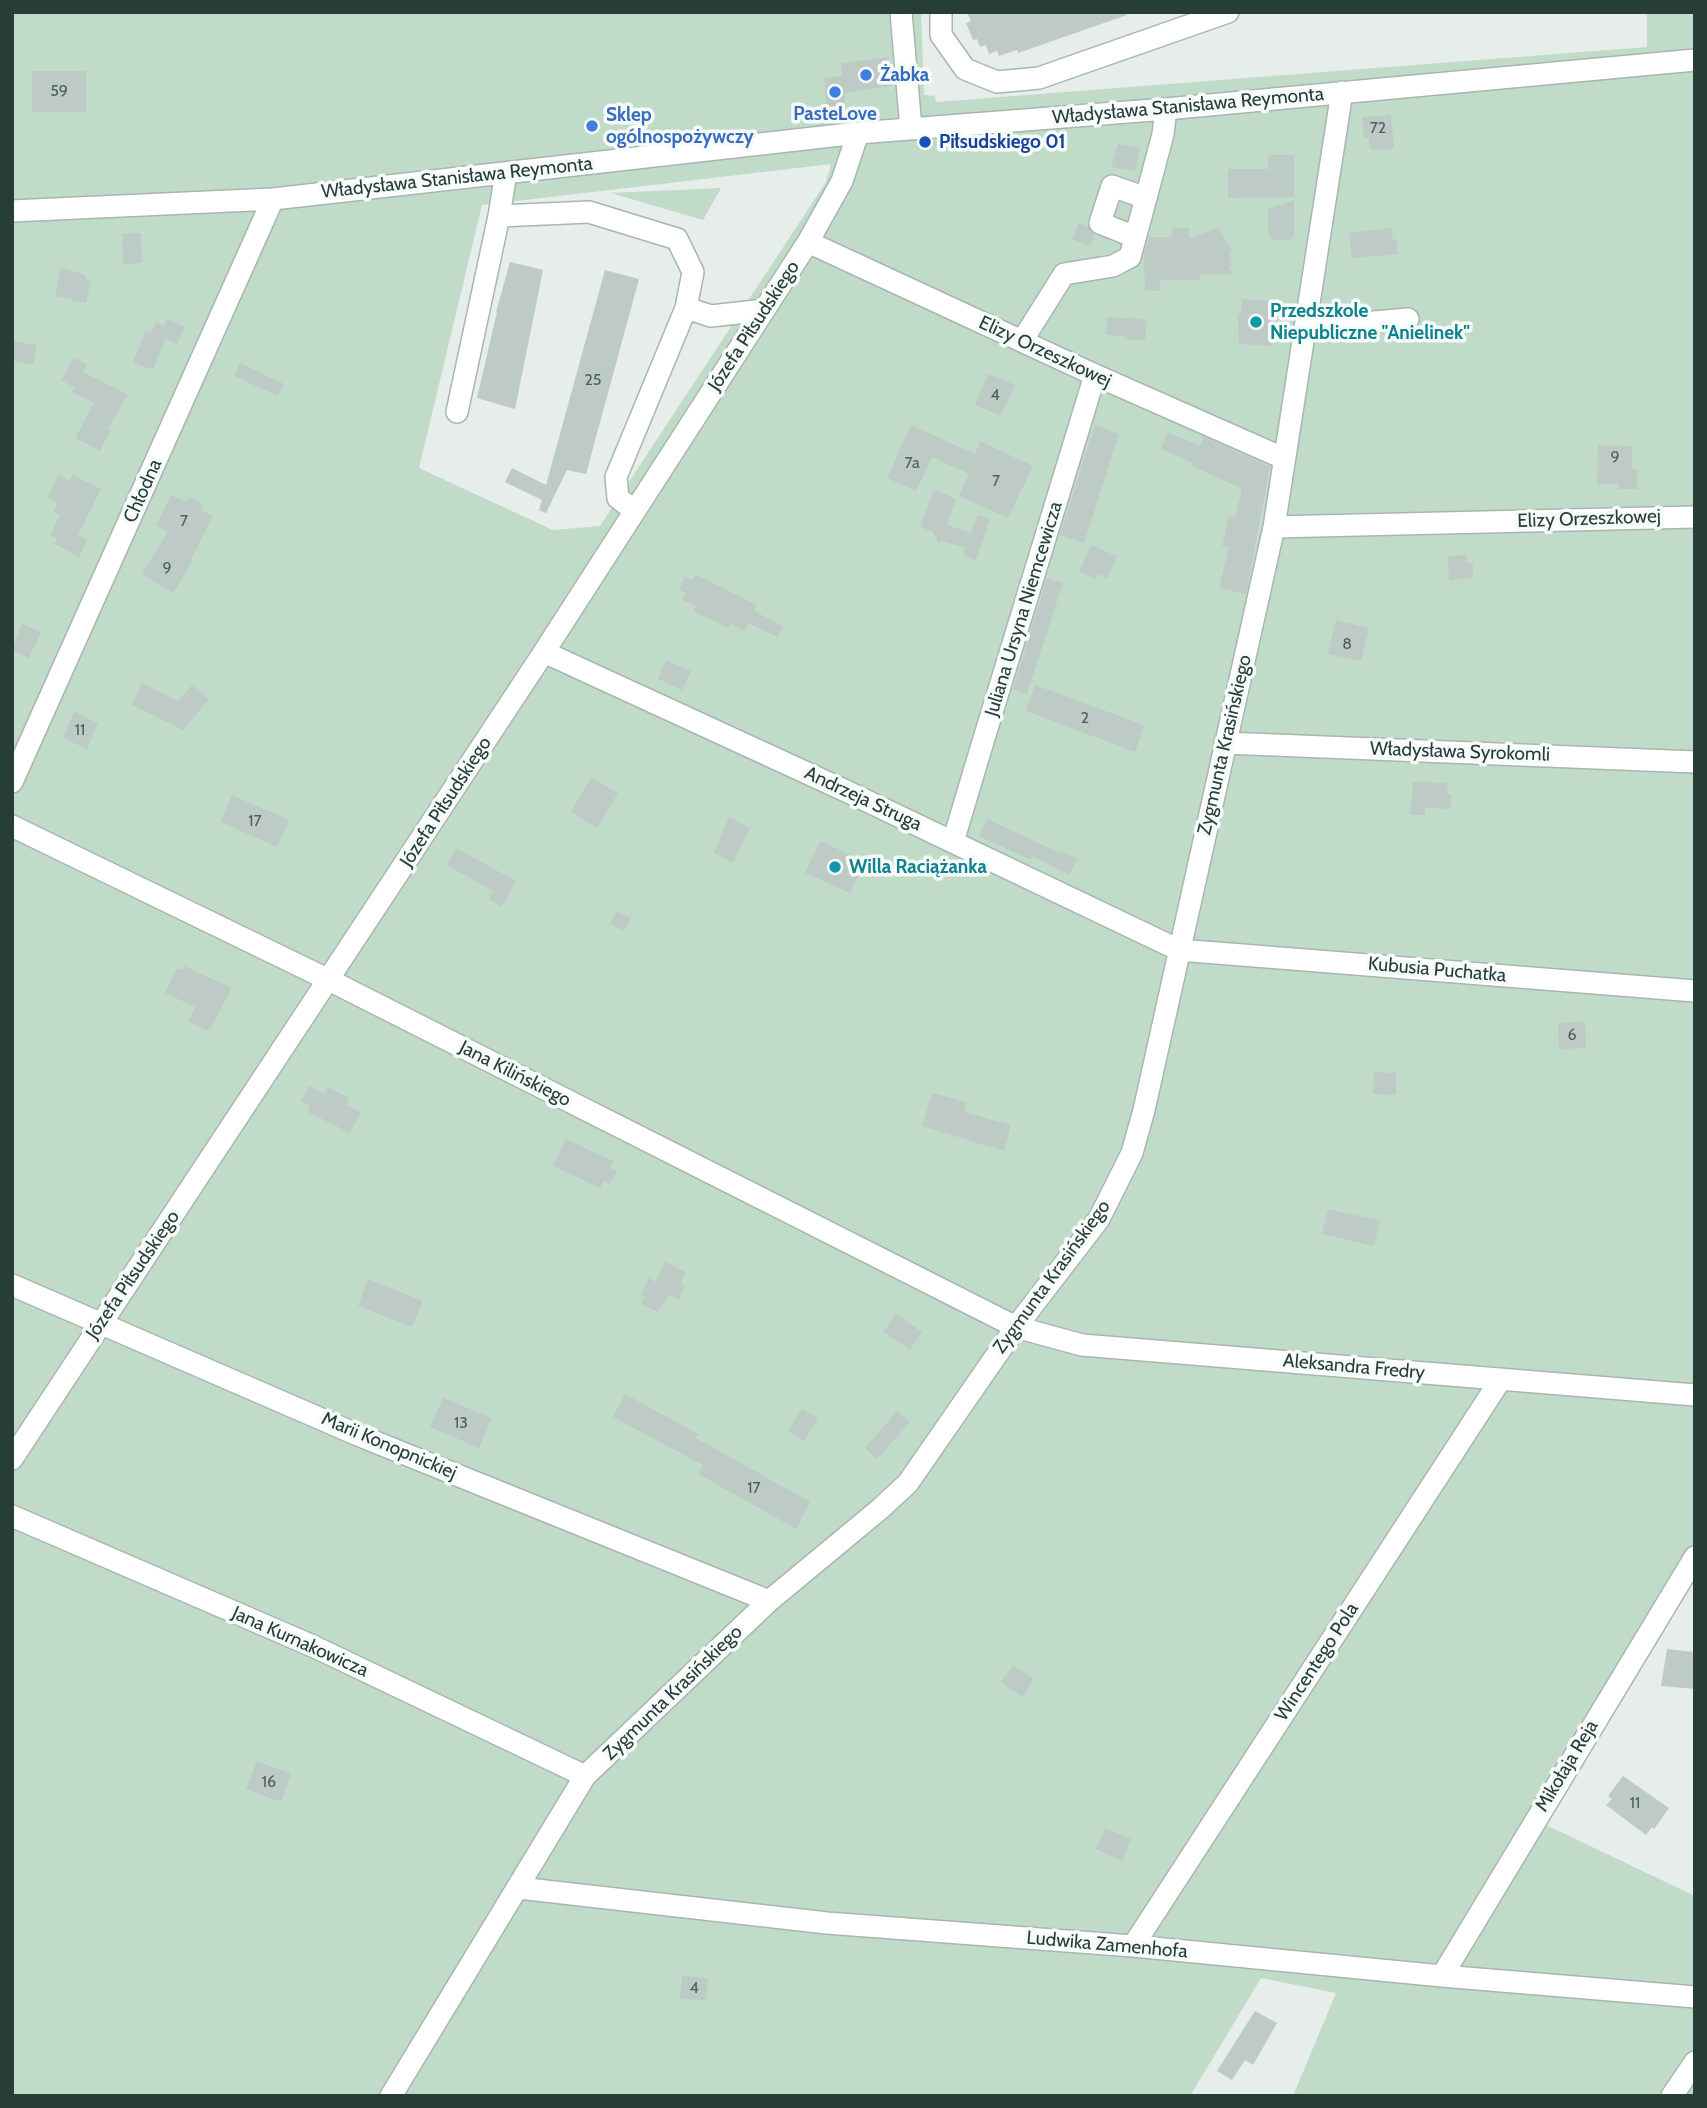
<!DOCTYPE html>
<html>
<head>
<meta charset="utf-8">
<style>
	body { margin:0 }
	#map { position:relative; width:1707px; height:2108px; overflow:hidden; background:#e6edea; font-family:Cabin,sans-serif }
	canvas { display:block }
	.frame { position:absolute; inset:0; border:14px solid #263d38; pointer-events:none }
</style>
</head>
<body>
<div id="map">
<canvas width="1707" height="2108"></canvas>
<div class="frame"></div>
</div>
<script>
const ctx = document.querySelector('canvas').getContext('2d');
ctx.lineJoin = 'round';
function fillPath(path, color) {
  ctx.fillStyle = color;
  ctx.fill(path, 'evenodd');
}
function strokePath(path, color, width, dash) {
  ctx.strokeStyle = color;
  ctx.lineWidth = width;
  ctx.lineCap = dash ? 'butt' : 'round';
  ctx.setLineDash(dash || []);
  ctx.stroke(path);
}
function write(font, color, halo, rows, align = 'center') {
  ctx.font = font + ' Cabin,sans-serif';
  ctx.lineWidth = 7;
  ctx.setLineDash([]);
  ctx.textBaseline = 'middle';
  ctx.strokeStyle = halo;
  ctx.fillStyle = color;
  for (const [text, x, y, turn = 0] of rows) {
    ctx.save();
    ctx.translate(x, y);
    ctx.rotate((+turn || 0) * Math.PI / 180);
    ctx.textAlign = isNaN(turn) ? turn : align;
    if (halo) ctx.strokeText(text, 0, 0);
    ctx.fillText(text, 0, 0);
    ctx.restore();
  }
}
fillPath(new Path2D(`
	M12 12H921L924 95 935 96 936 102 1647 47V12H1695V1578L1544 1824 1695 1896V2096H1293L1336 1993 1261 1978 1190 2096H12ZM831 164 826 182 600 526 553 530 419 468 482 205Z
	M721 188 703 220 611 193Z`), '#c1dbc9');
fillPath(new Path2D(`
	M967 12H1127V15L1018 53 1017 50 999 56 997 51 989 54 986 45 980 47 977 39 973 40 966 23 971 21Z
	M888 57 892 86 844 93 846 106 827 109 824 78 842 76 841 63Z
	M32 71H86V112H32Z
	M1391 115 1394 149 1370 150 1369 138H1364L1362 117Z
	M1118 144 1140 148 1135 171 1111 167Z
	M1268 155H1294V197L1228 198V169H1268Z
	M1294 200V236L1290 240H1272L1268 236V209Z
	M1079 223 1088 227 1095 235 1090 247 1072 239Z
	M1172 228H1189V239L1218 228 1232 250 1229 253 1232 258 1229 260 1232 266 1229 268 1233 274 1200 275V280H1160V291H1145L1144 255 1149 237H1172Z
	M1391 228 1393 240 1397 239 1398 254 1352 258 1349 233Z
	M141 233 142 263 123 264 122 234Z
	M510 262 543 270 515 409 477 398 497 312H496Z
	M61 268 86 275V279L91 281 86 303 55 296Z
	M605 270 639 279 586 474 567 470 546 513 539 510 542 500 505 482 512 468 546 485Z
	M1242 299 1273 301 1272 316H1276L1271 346 1239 344 1238 314H1241Z
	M1107 317 1147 319 1145 341 1125 339V336L1106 335Z
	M167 319 185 327 177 344 165 339 153 370 133 362 146 331 151 333 156 322 164 326Z
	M12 341 37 345 33 365 12 361Z
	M74 358 87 365 83 372 128 395 107 430 110 431 100 451 75 438 94 403 72 392 75 388 61 380Z
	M240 363 284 384 278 396 234 376Z
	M988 374 1015 385 1001 416 975 405Z
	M911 425 975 454 980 441 1033 466 1008 518 959 496 969 474 932 457 916 491 887 478Z
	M1095 425 1119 434 1084 543 1060 535Z
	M1168 432 1200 446 1204 437 1270 467 1246 594 1219 588 1229 547 1222 546 1229 516 1235 517 1242 489 1192 466 1193 463 1161 449Z
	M1598 445 1632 446V469H1637V489H1619V484H1597Z
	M59 475 70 481 73 475 101 489 78 535 87 540 79 557 55 544 57 539 50 535 60 515 53 512 58 503 47 498Z
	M934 489 956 499 947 525 971 533 978 515 990 519 976 560 963 555 965 548 941 540 939 544 932 531 920 527Z
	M171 495 186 502 189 497 204 505 201 510 213 516 190 561 192 562 173 593 142 574 168 532 156 526Z
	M1091 545 1117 556 1107 578 1098 574 1096 579 1079 572Z
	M1466 555 1467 563H1473V578L1449 580 1448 556Z
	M695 574 757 605 754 611 783 626 777 637 748 623 744 631 731 624 728 628 693 611 696 606 682 600 685 593 679 590 685 577 692 580Z
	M1047 578 1063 583 1027 694 1013 689Z
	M1336 620 1369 628 1361 661 1328 654Z
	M22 624 41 632 29 658 12 650Z
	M666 660 691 671 682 690 658 679Z
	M142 683 178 701 192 685 209 699 183 730 132 705Z
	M1035 685 1144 725 1135 752 1026 711Z
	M74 712 98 723 87 749 63 738Z
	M591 777 618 793 597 828 571 812Z
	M1413 782 1448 783 1447 794H1451V809L1425 808V815H1410Z
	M232 795 289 820 277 847 221 822Z
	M729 817 750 828 733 863 714 853Z
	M987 819 1062 854 1063 852 1077 859 1069 875 1033 856 1031 860 979 836Z
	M820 841 865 861 850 893 805 873Z
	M456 848 516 881 502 907 489 899 493 891 447 865Z
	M616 911 631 918 624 931 610 924Z
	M184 966 232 988 210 1029 205 1030 188 1021 195 1007 165 993 177 968 182 970Z
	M1585 1021 1586 1048 1559 1049 1558 1023Z
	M1374 1072 1396 1073V1095L1373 1094Z
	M309 1086 324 1094 328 1087 349 1098 346 1105 361 1112 350 1133 308 1112 310 1106 301 1101Z
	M932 1093 966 1102 964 1112 1011 1125 1004 1151 922 1126Z
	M566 1139 613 1161 610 1168 617 1171 610 1184 604 1181 600 1188 553 1166Z
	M1328 1209 1380 1221 1374 1246 1322 1234Z
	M665 1262 686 1272 681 1284 685 1286 679 1300 669 1295 658 1312 641 1304 645 1297 641 1295 648 1278 656 1282Z
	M368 1279 423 1301 412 1327 358 1306Z
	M896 1314 922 1332 910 1350 883 1332Z
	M625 1394 698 1434 696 1438 810 1502 796 1529 698 1474 703 1465 613 1417Z
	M443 1398 492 1418 479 1448 430 1427Z
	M802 1409 818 1418 804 1441 788 1431Z
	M897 1411 910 1422 877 1459 865 1448Z
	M1667 1649 1694 1652 1695 1689 1661 1686Z
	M1013 1665 1034 1679 1022 1697 1001 1682Z
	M257 1761 291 1774 281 1802 246 1789Z
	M1623 1776 1669 1808 1654 1829 1652 1827 1646 1835 1606 1805 1612 1799 1608 1796Z
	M1105 1828 1131 1839 1122 1861 1096 1849Z
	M682 1976 708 1978 706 2000 680 1999Z
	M1255 2011 1277 2023 1253 2065 1245 2060 1232 2080 1217 2071Z`), '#becac6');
const minor = new Path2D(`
	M901 12 911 129
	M941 12V35L965 69 997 82 1039 78 1228 12
	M1146 198 1163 134 1166 109
	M12 211 273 199 858 133 1166 109 1695 60
	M499 216 589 212 677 239 693 272 686 308 711 316 764 310
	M808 242 1095 375 1283 458
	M1305 328 1408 319
	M1022 341 1064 274 1113 266 1130 257 1146 198 1112 186 1100 223 1135 237
	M457 412 499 216 506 173
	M635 511 618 498 616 477 686 308
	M1274 527 1695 517
	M544 652 846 791 1179 950 1695 991
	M1225 743 1695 762
	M12 782 273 199
	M12 826 329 980 1016 1327 1082 1345 1695 1395
	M953 842C999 686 1048 531 1095 375
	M12 1285 358 1435 769 1601
	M12 1459 544 652 808 242 842 181 858 133
	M12 1516 315 1647 585 1776
	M519 1888 827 1923 1133 1946 1442 1976 1695 1997
	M1133 1946 1501 1379
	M1442 1976 1695 1557
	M391 2096 585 1776 769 1601 880 1509 908 1483 1016 1327 1099 1219 1132 1153 1144 1110 1274 527 1342 92
	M1672 2096 1695 2062`);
strokePath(minor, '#a9b5b1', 24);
strokePath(minor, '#fff', 21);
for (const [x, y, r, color] of [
	[866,75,7,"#3f7fe0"],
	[835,92,7,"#3f7fe0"],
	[592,126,7,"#3f7fe0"],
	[925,142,7,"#1a4fb4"],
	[1256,322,7,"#0f9aa8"],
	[835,867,7,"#0f9aa8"]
]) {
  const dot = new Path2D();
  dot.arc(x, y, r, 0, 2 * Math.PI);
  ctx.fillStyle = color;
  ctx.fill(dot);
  strokePath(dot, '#f6faf8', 2.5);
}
write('16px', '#4c605c', null, [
	["59",59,91],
	["72",1378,128],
	["25",593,380],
	["4",995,395],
	["9",1615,457],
	["7a",912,463],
	["7",996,481],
	["7",184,521],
	["9",167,568],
	["8",1347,644],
	["2",1085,718],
	["11",80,730],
	["17",255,821],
	["6",1572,1035],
	["13",461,1423],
	["17",754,1488],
	["16",269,1782],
	["11",1635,1803],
	["4",694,1988]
]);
write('bold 19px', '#366cbe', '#f6faf8', [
	["Żabka",880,75],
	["PasteLove",835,114,"center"],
	["Sklep",606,115],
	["ogólnospożywczy",606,137]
], 'left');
write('19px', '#263d38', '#f6faf8', [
	["Władysława Stanisława Reymonta",1188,106,-5],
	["Władysława Stanisława Reymonta",457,178,-6],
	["Józefa Piłsudskiego",754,326,-57],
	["Elizy Orzeszkowej",1045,352,25],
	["Chłodna",143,491,-66],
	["Elizy Orzeszkowej",1589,519,-2],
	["Juliana Ursyna Niemcewicza",1024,609,-73],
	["Zygmunta Krasińskiego",1225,745,-77],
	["Władysława Syrokomli",1460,752,2],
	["Andrzeja Struga",863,799,25],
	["Józefa Piłsudskiego",446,802,-57],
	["Kubusia Puchatka",1437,970,5],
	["Jana Kilińskiego",515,1074,27],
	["Józefa Piłsudskiego",133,1275,-56],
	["Zygmunta Krasińskiego",1052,1277,-54],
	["Aleksandra Fredry",1354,1367,5],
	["Marii Konopnickiej",389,1446,23],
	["Jana Kurnakowicza",300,1642,24],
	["Wincentego Pola",1317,1662,-57],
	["Zygmunta Krasińskiego",673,1693,-44],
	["Mikołaja Reja",1567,1766,-59],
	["Ludwika Zamenhofa",1107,1945,5]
]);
write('bold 19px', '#164399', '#f6faf8', [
	["Piłsudskiego 01",939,142]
], 'left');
write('bold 19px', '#0d838f', '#f6faf8', [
	["Przedszkole",1270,311],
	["Niepubliczne \"Anielinek\"",1270,333],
	["Willa Raciążanka",849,867]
], 'left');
</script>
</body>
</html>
